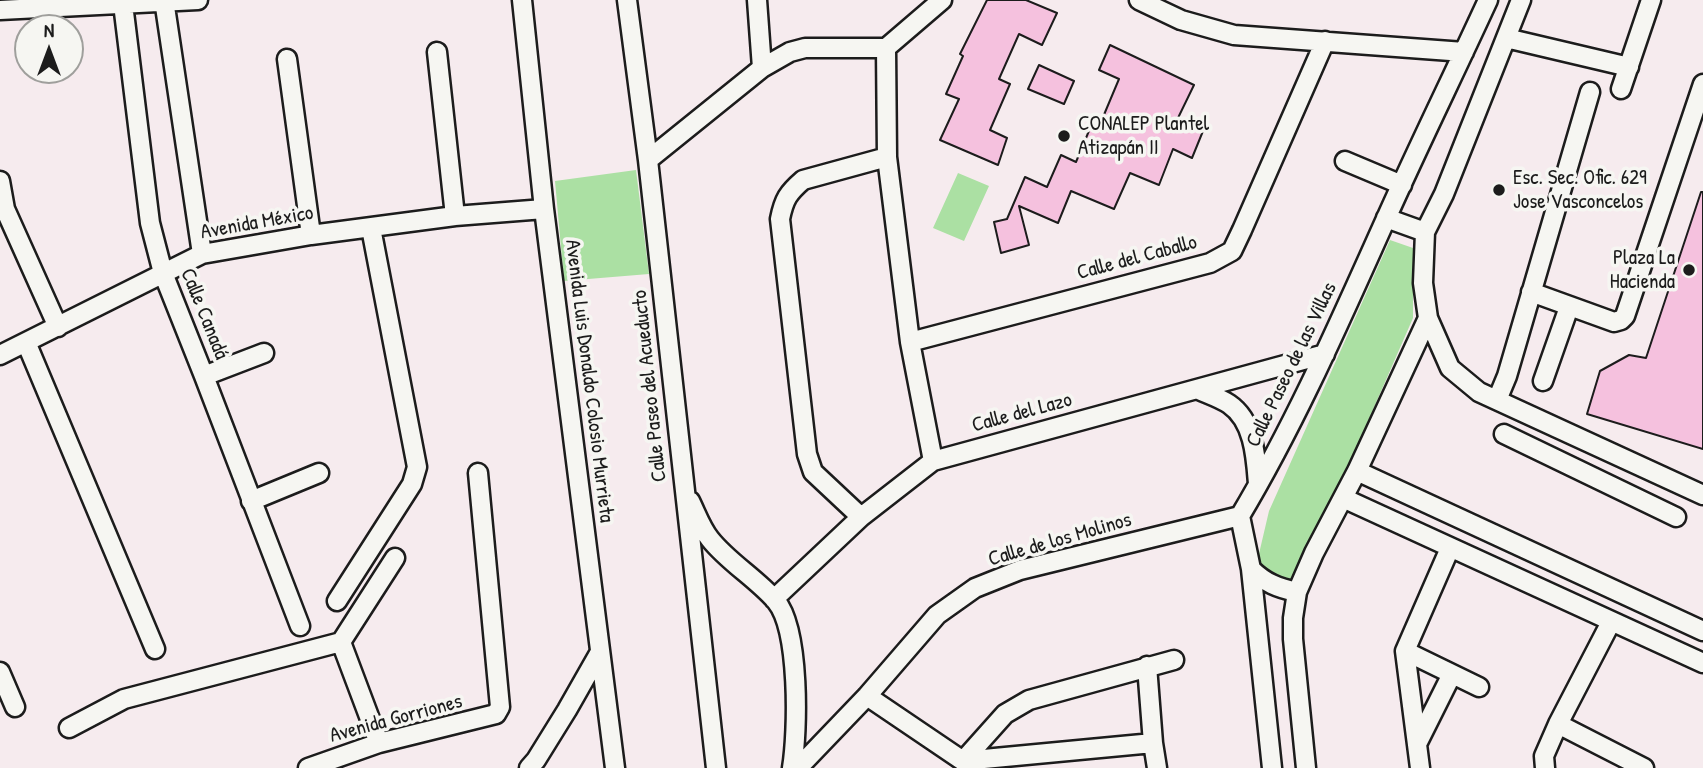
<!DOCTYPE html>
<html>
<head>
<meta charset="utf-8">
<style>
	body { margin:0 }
	#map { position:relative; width:1703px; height:768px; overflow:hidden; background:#f6ebee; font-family:"Patrick Hand",sans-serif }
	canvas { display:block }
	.north { position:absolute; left:14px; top:14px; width:70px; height:70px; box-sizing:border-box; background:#f6f6f2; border:2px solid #9f9f9c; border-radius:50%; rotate:0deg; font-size:19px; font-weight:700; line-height:28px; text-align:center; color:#1c1c1c }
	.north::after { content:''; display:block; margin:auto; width:24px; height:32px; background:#1c1c1c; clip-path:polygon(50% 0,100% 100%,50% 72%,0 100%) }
</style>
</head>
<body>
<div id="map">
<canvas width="1703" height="768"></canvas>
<div class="north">N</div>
</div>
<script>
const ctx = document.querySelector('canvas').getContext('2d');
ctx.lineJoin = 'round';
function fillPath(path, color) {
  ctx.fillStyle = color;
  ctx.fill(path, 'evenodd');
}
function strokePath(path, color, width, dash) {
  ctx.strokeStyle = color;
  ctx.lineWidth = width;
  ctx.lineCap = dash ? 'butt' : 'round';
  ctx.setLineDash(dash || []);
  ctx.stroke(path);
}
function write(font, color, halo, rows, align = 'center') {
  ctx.font = font + ' "Patrick Hand",sans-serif';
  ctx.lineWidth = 7;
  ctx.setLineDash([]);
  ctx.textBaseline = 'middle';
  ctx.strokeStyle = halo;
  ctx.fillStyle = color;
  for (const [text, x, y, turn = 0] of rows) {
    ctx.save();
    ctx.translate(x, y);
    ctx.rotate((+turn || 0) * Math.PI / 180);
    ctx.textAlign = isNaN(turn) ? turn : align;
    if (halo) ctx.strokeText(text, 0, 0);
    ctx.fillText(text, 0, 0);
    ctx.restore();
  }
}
fillPath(new Path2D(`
	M636 170 649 274 564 281 555 181Z
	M958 173 989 186 964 241 933 228Z
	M1390 240 1413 248V318L1355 451 1290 583 1264 573 1258 558 1269 511Z`), '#abe0a3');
const building = new Path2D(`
	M987 0H1026L1057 13 1042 45 1019 34 999 79 1010 84 990 130 1007 138 998 165 940 140 959 99 946 94 963 56 960 54Z
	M1110 45 1194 85 1177 120 1203 131 1192 158 1173 149 1159 185 1130 173 1114 209 1071 191 1058 223 1019 206 1029 245 1001 253 994 222 1007 219 1025 177 1047 187 1061 155 1076 162 1091 126 1098 129 1119 79 1099 70Z
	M1039 65 1074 81 1064 104 1028 89Z
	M1701 192H1703V449L1587 414 1600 371 1629 355 1646 358Z`);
fillPath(building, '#f5c1de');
strokePath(building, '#1c1c1c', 2);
const minor = new Path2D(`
	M164 0 202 254
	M522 0 544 209 615 768
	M627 0 648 160 716 768
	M757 0 762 68
	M1139 0 1181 20 1234 35 1464 52
	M123 4 150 223 163 273 204 376 300 626
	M0 10 198 0
	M1506 38 1629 67
	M886 48 887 157 910 342 933 461
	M437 52 455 216
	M287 59 311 235
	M1621 89 1651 0
	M648 160 762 68 790 52 805 48H886L942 0
	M1345 161 1402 185
	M0 181 5 209 58 327
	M1386 218 1425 232
	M1531 292 1614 322 1621 320 1625 316 1703 84
	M1428 318 1450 368 1479 392 1703 495
	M26 342 155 649
	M910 342 1210 263 1232 251 1242 230 1325 41
	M0 355 202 254 311 235 455 216 544 209
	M204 376 264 353
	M1543 381 1569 307
	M1199 390C1208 394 1220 398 1229 404 1254 421 1256 457 1258 484
	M1497 400 1507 376 1590 92
	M1504 434 1676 517
	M1357 471 1703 631
	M1343 498 1703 663
	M251 501 319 473
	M690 501C696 513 701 528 710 539 728 562 756 578 776 601 800 630 798 731 792 768
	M861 517 813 472 807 454 780 219C784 199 788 193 803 180L887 157
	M1251 569C1265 583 1278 588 1297 592
	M774 599 861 517 933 461 1325 354
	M337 601 412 484 417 467 371 228
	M341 642 379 743
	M1405 651 1479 687
	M1147 666 1153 743 1157 768
	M0 672 15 707
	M867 696 963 761 1153 743
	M1558 724 1644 768
	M69 728 124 699 341 642 395 558
	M1417 744 1452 674
	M963 761 1005 714 1029 700 1174 660
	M308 768 379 743 496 714 500 707 478 473
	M529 768 536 760 567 710 600 652
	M798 768 867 696 937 615 975 588 1020 570 1240 516
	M1272 768 1251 569 1240 516C1296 422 1340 321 1385 221 1418 147 1454 74 1488 0
	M1306 768 1293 639V618L1297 592 1314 553 1357 471 1428 318 1423 283 1425 232 1444 194 1521 0
	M1420 768 1405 651 1450 548
	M1545 768 1544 756 1558 724 1611 622`);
strokePath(minor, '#1c1c1c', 23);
strokePath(minor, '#f6f6f2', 18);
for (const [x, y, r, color] of [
	[1064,136,7,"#1c1c1c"],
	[1499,190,7,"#1c1c1c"],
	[1689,270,7,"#1c1c1c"]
]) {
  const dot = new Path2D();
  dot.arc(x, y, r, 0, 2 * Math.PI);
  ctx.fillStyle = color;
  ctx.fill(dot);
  strokePath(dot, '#f6f6f2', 2.5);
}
write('21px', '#1c1c1c', '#f6f6f2', [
	["CONALEP Plantel",1078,124],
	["Atizapán II",1078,148],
	["Esc. Sec. Ofic. 629",1513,178],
	["Jose Vasconcelos",1513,202],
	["Plaza La",1675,258,"right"],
	["Hacienda",1675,282,"right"]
], 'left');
write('21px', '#1c1c1c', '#f6f6f2', [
	["Avenida México",257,223,-10],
	["Calle del Caballo",1137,258,-15],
	["Calle Canadá",204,314,68],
	["Calle Paseo de las Villas",1292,365,-64],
	["Avenida Luis Donaldo Colosio Murrieta",589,381,83],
	["Calle Paseo del Acueducto",650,386,-96],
	["Calle del Lazo",1022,413,-15],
	["Calle de los Molinos",1060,540,-16],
	["Avenida Gorriones",396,719,-15]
]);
</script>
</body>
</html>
